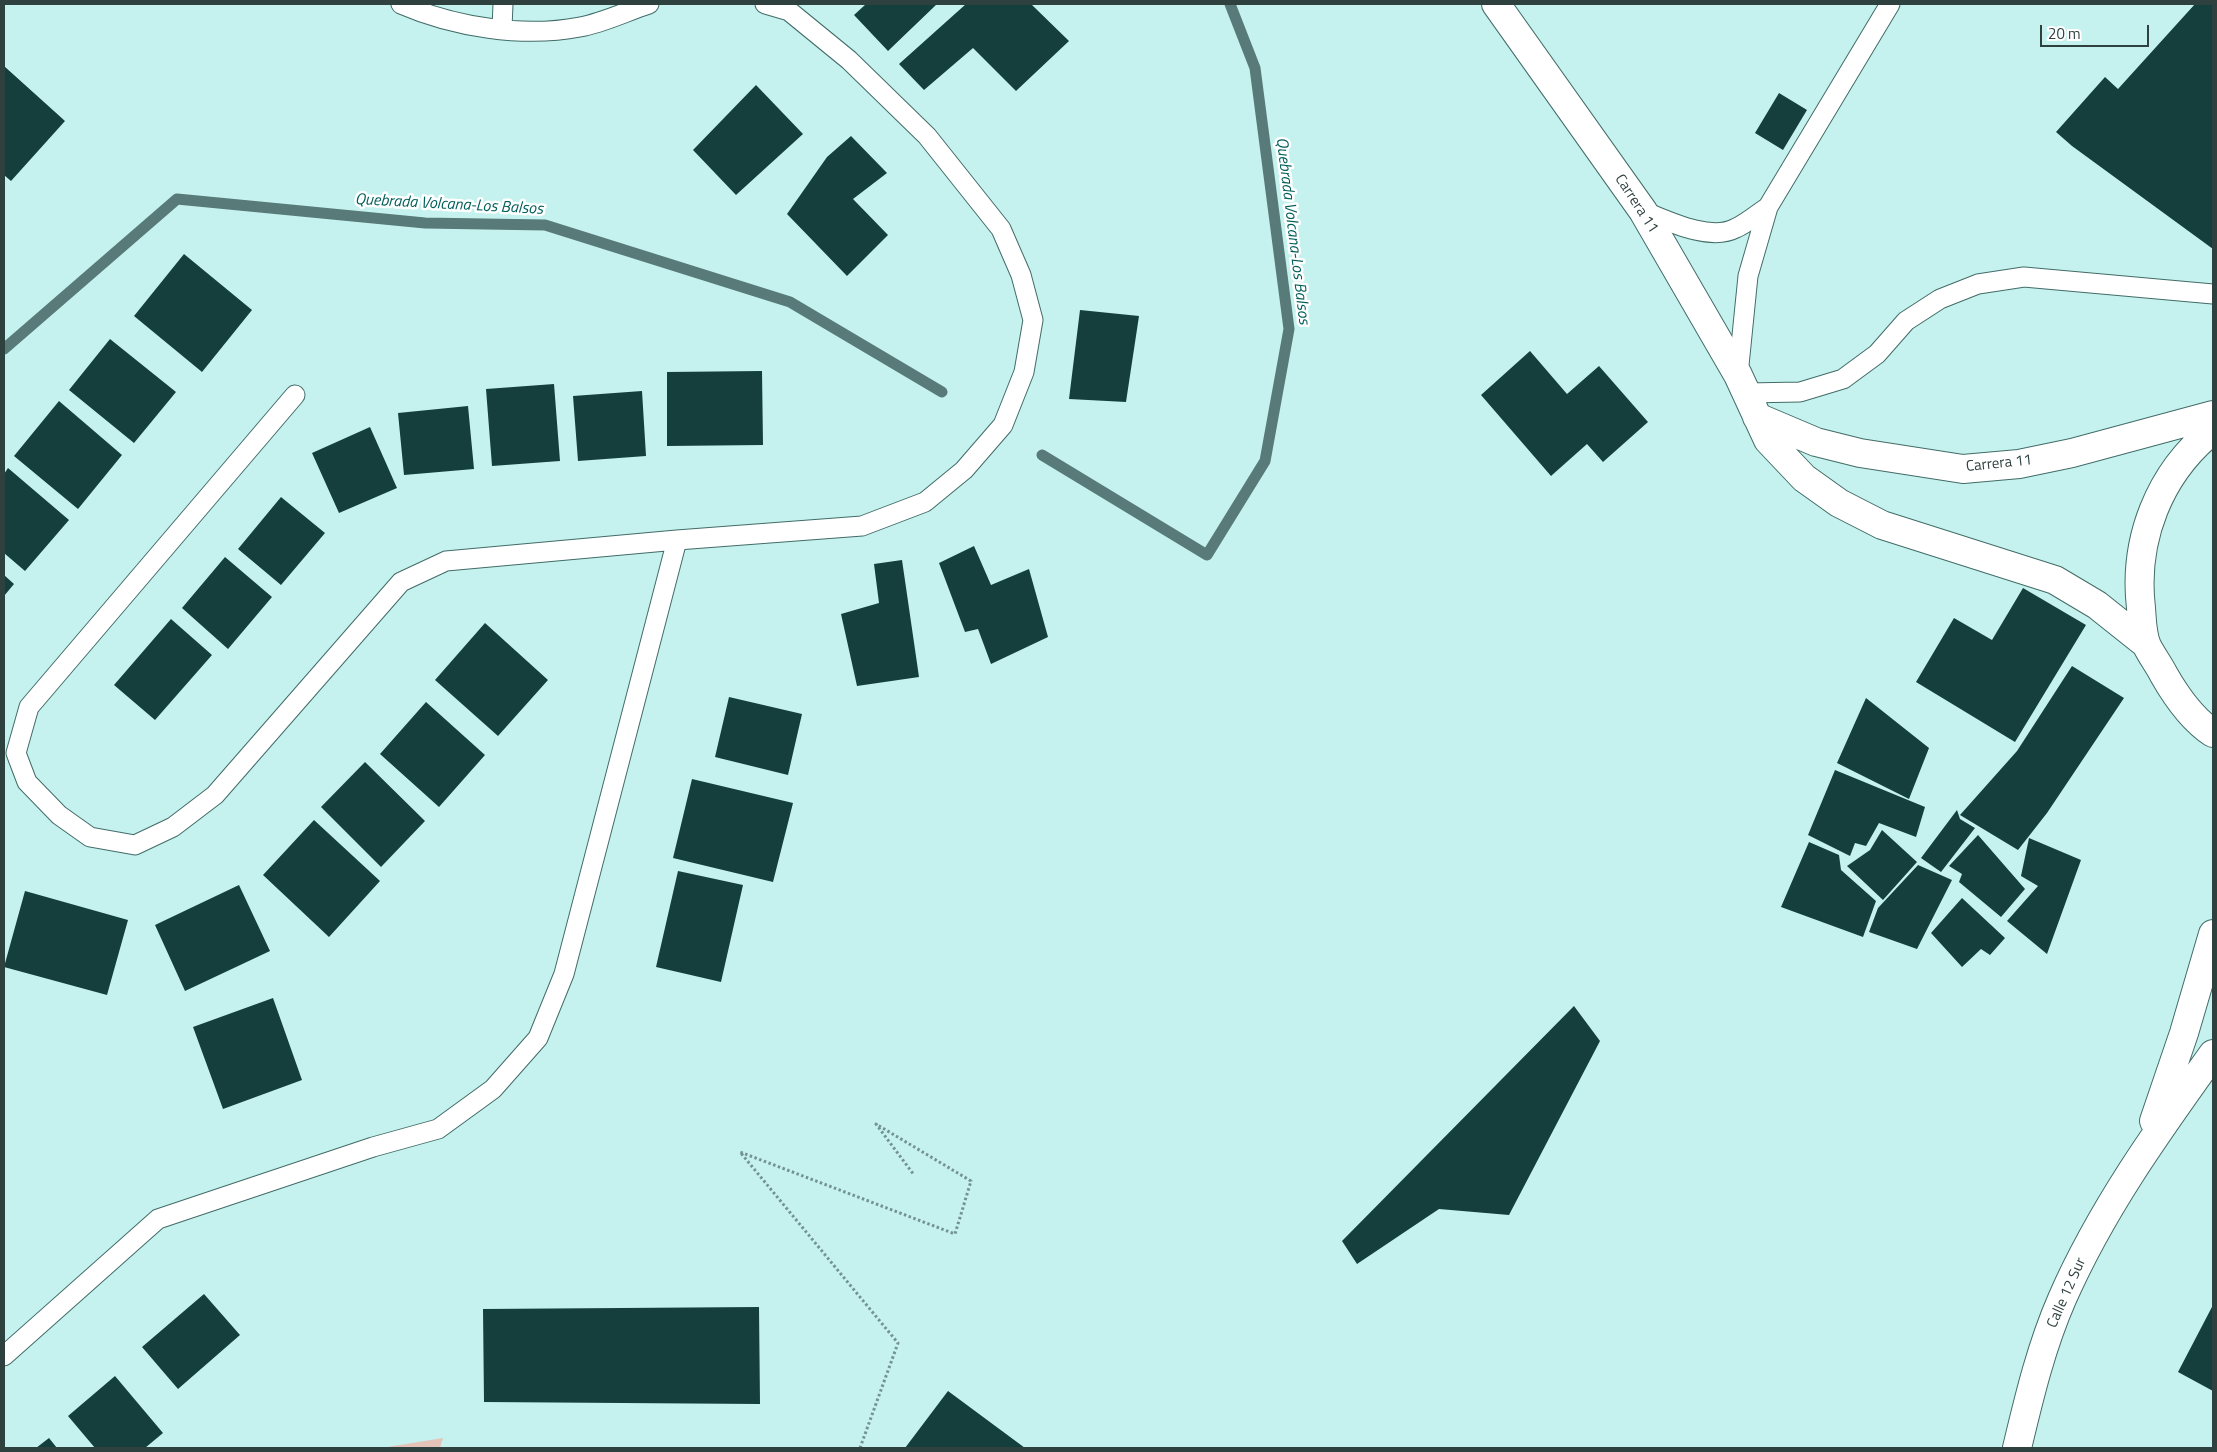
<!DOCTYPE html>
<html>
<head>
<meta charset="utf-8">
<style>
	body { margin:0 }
	#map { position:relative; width:2217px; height:1452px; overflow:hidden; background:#c5f2ee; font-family:"Titillium Web",sans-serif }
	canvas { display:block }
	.frame { position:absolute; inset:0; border:5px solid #2f413f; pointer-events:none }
	.scale { position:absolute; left:2040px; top:25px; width:109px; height:22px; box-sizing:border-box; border:2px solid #2f413f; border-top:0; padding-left:6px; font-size:15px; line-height:18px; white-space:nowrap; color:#2f413f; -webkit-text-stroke:4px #fff; paint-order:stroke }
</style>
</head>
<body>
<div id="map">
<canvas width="2217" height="1452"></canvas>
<div class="frame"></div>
<div class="scale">20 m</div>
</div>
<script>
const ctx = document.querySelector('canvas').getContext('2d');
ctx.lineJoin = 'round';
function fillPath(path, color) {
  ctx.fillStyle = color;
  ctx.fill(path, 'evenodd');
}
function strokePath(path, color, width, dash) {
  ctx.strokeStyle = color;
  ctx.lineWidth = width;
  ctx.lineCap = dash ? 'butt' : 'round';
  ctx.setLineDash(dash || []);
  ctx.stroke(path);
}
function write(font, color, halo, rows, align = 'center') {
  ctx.font = font + ' "Titillium Web",sans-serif';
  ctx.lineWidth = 5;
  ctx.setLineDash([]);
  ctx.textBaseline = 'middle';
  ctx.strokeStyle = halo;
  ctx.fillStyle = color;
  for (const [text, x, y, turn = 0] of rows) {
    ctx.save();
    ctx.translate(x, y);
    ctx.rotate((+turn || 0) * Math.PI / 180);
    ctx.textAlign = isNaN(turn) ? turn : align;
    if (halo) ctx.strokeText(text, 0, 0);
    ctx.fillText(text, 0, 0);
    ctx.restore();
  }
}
fillPath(new Path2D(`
	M443 1438 440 1448H381Z`), '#e4c4b8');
strokePath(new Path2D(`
	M4 349 177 199 425 223 545 225 790 302 942 392
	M1042 455 1207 555 1265 461 1289 329 1255 68 1230 4`), '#587a78', 11);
fillPath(new Path2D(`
	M866 4H937L888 51 854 15Z
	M966 4H1031L1069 41 1016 91 973 48 924 90 899 64Z
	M2195 4H2213V249L2072 146 2056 132 2105 77 2118 89Z
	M4 66 65 121 11 181 4 175Z
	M756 85 803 134 736 195 693 150Z
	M1779 93 1807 110 1783 150 1755 133Z
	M851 136 887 173 853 199 888 235 847 276 787 214 827 157Z
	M184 254 252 310 202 372 134 316Z
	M1080 310 1139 316 1126 402 1069 399Z
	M110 339 176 392 134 443 69 390Z
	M1530 351 1567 394 1599 366 1648 422 1603 462 1587 444 1551 476 1481 395Z
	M762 371 763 445 667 446V372Z
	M554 384 560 461 492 466 486 389Z
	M642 391 646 456 578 461 573 396Z
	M59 401 122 455 78 509 14 456Z
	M468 406 474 469 404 475 398 413Z
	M370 427 397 488 339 513 312 453Z
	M8 468 69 520 25 571 4 553V474Z
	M281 497 325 533 281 585 238 549Z
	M974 546 991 585 1029 569 1048 637 991 664 978 629 965 632 939 563Z
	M225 557 272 597 228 649 182 608Z
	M902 560 919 677 857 686 841 614 879 603 874 564Z
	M4 575 14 584 4 596Z
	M2023 588 2086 625 2015 742 1916 682 1954 618 1992 640Z
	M171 619 212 655 155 720 114 685Z
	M485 623 548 680 498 736 435 680Z
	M2072 666 2124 698 2047 813 2018 850 1960 815 2017 751Z
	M729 697 802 714 788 775 715 757Z
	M1866 698 1929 748 1909 799 1837 763Z
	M426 702 485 755 439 807 380 754Z
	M365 762 425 821 381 867 321 807Z
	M1835 770 1925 807 1916 837 1879 823 1866 846 1855 843 1850 856 1808 835Z
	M692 779 793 803 773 882 673 858Z
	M1957 810 1960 819 1975 828 1941 872 1921 858Z
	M314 820 380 881 329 937 263 875Z
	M1882 830 1917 862 1883 900 1847 866 1870 850Z
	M1978 835 2025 889 2001 917 1959 882 1962 874 1949 866Z
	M2029 838 2081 860 2047 954 2007 921 2038 886 2021 876Z
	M1809 842 1839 855 1841 870 1876 901 1863 937 1781 907Z
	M1918 865 1952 880 1917 949 1869 932 1878 908Z
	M678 871 743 885 721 982 656 967Z
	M239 885 270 951 185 991 155 925Z
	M25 891 128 920 107 995 4 967Z
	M1962 898 2005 938 1990 955 1981 949 1962 967 1931 933Z
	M273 998 302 1080 223 1109 193 1027Z
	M1574 1006 1600 1041 1509 1215 1439 1209 1357 1264 1342 1241Z
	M204 1294 240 1335 178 1389 142 1347Z
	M2213 1305V1391L2178 1372Z
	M759 1307 760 1404 484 1402 483 1309Z
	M115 1376 163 1433 145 1448H95L68 1416Z
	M948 1391 1025 1448H905Z
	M49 1438 57 1448H36Z`), '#153f3c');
const lane = new Path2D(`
	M401 4C454 27 523 38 580 27 603 23 627 11 649 4
	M502 28 503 4
	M1643 211C1668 221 1710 242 1736 228 1747 223 1757 214 1768 207
	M1738 375 1748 276 1768 207 1890 4
	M1747 393 1800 392 1843 379 1877 354 1906 321 1940 299 1978 284 2024 277 2213 294
	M295 395 29 707 16 753 27 782 59 815 90 837 135 845 173 827 215 795 401 582 446 561 677 540 862 526 925 502 964 470 1003 425 1024 372 1033 320 1021 275 1001 229 927 136 849 60 789 11 765 4
	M4 1356 158 1219 373 1147 438 1129 493 1089 538 1038 564 974 677 540`);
const secondary = new Path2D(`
	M1496 4 1643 211 1738 375 1768 440 1804 478 1839 503 1882 525 2055 580 2097 605 2146 644
	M1757 417 1816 442 1860 453 1963 469 2019 464 2072 453 2213 415
	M2213 430C2159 473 2133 540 2141 608 2142 620 2142 635 2147 646 2152 656 2159 665 2164 675 2176 696 2193 720 2213 733
	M2154 1121 2184 1033 2213 934
	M2017 1448C2029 1398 2041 1347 2062 1299 2101 1210 2157 1132 2213 1054`);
strokePath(lane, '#426c68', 21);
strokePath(secondary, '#426c68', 30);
strokePath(new Path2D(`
	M860 1448 898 1343 740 1152 955 1234 971 1181 876 1124 914 1175`), '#749390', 3, [2.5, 2.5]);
strokePath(lane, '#fff', 19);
strokePath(secondary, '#fff', 28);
write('15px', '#2f413f', '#fff', [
	["Carrera 11",1636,204,57],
	["Carrera 11",1999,464,-6],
	["Calle 12 Sur",2067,1293,-66]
]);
write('italic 16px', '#005e5a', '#fff', [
	["Quebrada Volcana-Los Balsos",449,205,3],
	["Quebrada Volcana-Los Balsos",1292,231,83]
]);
</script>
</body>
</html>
